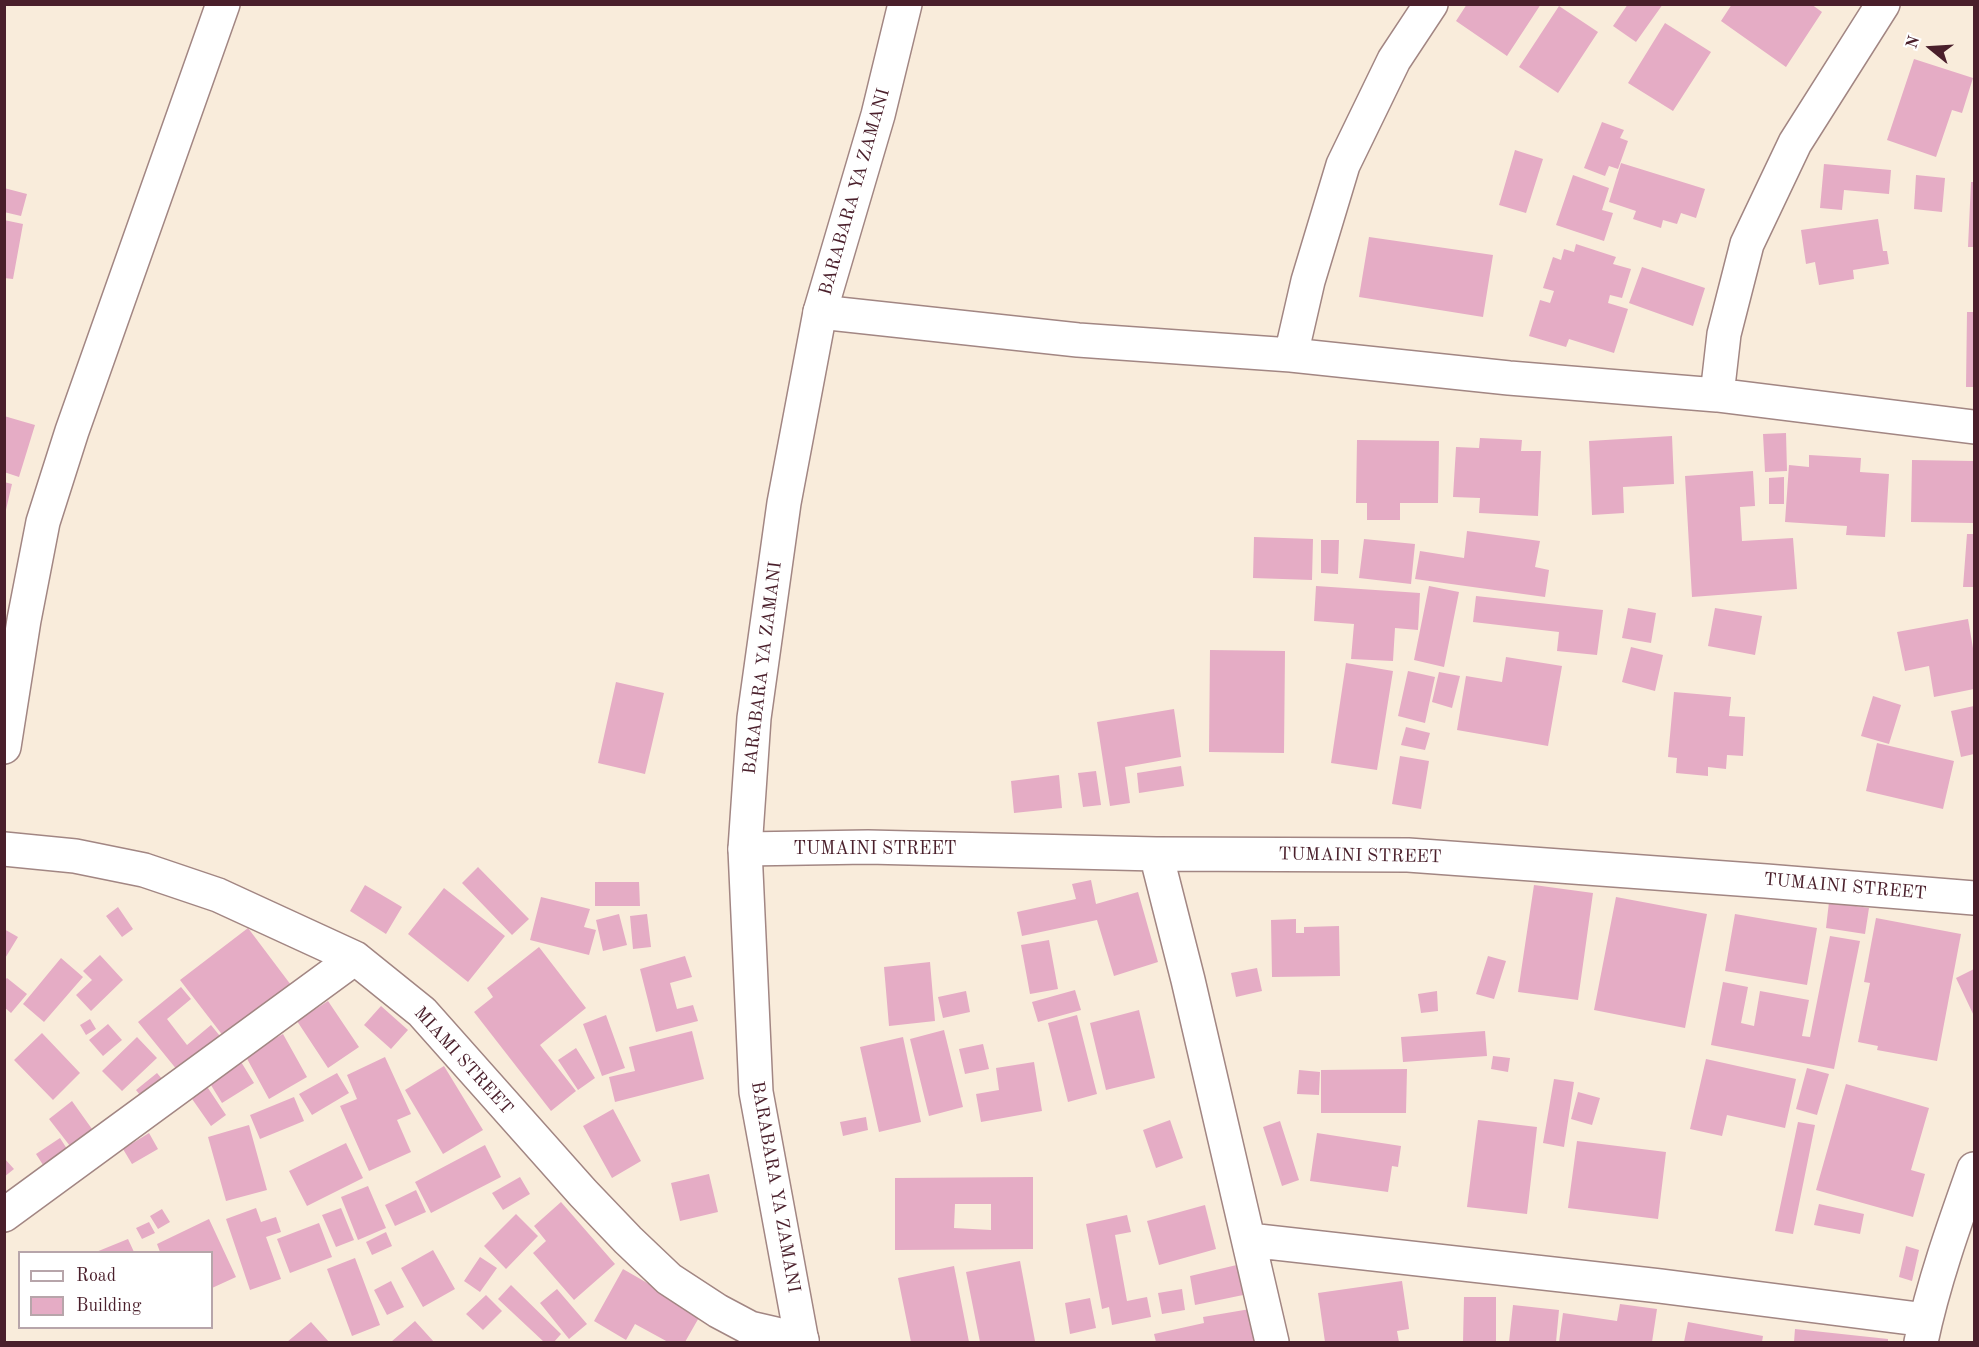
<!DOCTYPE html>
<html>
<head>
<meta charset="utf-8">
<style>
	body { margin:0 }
	#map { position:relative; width:1979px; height:1347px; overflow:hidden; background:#f9ecdb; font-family:"Old Standard TT",serif }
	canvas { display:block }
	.frame { position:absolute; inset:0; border:6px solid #4a1f2b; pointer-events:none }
	.legend { position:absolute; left:18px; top:1251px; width:195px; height:78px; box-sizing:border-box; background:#fff; border:2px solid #b7a5aa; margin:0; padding:8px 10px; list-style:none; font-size:18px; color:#4a1f2b }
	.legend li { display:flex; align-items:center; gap:12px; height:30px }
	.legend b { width:30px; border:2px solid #b7a5aa }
	.north { position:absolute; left:1901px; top:18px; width:60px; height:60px; -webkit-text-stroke:4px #fff; paint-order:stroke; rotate:288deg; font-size:16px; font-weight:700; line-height:24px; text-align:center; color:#4a1f2b }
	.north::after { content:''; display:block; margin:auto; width:21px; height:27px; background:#4a1f2b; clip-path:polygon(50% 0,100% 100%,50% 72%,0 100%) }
</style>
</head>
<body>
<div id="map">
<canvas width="1979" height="1347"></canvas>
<div class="frame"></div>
<ul class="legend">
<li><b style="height:8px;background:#fff"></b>Road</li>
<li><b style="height:16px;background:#e5acc5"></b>Building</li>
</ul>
<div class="north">N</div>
</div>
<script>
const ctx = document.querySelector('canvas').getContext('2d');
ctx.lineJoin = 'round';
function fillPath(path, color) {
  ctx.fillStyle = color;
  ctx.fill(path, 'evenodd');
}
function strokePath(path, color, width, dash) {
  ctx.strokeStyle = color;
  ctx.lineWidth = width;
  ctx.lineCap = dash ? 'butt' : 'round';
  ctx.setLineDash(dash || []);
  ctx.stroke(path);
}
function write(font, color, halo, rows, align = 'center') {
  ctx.font = font + ' "Old Standard TT",serif';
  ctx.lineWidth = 5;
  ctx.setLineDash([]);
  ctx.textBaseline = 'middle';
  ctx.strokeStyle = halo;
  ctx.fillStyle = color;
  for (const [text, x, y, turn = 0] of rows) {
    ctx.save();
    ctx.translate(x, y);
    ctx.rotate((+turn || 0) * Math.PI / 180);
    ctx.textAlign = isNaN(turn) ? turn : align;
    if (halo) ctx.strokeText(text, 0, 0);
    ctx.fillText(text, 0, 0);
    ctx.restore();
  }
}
fillPath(new Path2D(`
	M1467 4H1541L1507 56 1456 21Z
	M1628 4H1663L1636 42 1613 26Z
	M1732 4H1811L1822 12 1786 67 1721 21Z
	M1559 6 1598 32 1558 93 1519 67Z
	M1665 23 1711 52 1673 111 1628 83Z
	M1914 59 1973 78 1962 113 1952 110 1936 157 1887 140Z
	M1602 122 1624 130 1620 138 1628 141 1618 169 1609 166 1605 176 1584 168Z
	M1515 150 1543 159 1526 213 1499 205Z
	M1621 163 1705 189 1696 218 1681 213 1677 224 1663 220 1661 228 1633 219 1636 211 1609 202Z
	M1824 164 1891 170 1889 194 1844 190 1842 210 1820 208Z
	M1573 175 1609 188 1602 210 1613 213 1604 241 1556 225Z
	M1916 175 1945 178 1942 212 1914 209Z
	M1971 182H1974V247H1968Z
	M4 188 27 194 21 216 4 212Z
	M1878 219 1883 251H1887L1889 264 1853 270 1854 279 1819 285 1815 262 1806 264 1801 230Z
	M4 220 23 224 13 279 4 278Z
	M1369 237 1493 255 1483 317 1359 297Z
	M1576 244 1616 257 1613 264 1631 269 1622 298 1610 295 1608 303 1628 309 1614 353 1569 339 1566 347 1529 336 1540 300 1550 303 1554 291 1543 288 1553 257 1561 260 1564 249 1574 252Z
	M1642 267 1705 288 1693 326 1629 303Z
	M1967 312H1974V387H1966Z
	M4 416 35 425 19 477 4 472Z
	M1786 433 1787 471 1765 472 1763 434Z
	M1672 436 1674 484 1623 487 1624 513 1592 515 1589 441Z
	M1480 438 1522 440 1521 451H1541L1538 516 1479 513 1480 498 1453 497 1456 447 1479 448Z
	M1357 440 1439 441 1438 503H1400V520H1367V503H1356Z
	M1809 455 1861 458 1860 472 1889 474 1885 537 1846 535 1847 526 1785 522 1789 465 1809 467Z
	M1912 460 1974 461V523L1911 522Z
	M1753 471 1755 506 1740 507 1742 541 1793 538 1797 589 1692 597 1685 476Z
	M1784 477V504H1769V478Z
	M4 482 12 484 5 514H4Z
	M1467 531 1540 541 1535 567 1549 570 1545 597 1415 579 1420 551 1464 558Z
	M1967 534H1974V587H1963Z
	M1254 537 1313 539 1312 580 1253 578Z
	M1364 539 1415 544 1411 584 1359 578Z
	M1321 540H1339L1338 574 1321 573Z
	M1316 586 1420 593 1418 630 1395 628 1393 661 1351 659 1354 624 1314 621Z
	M1429 586 1459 592 1444 667 1414 660Z
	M1476 596 1603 610 1597 655 1557 651 1559 632 1473 622Z
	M1628 608 1656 613 1651 643 1622 638Z
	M1715 608 1762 616 1755 655 1708 646Z
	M1968 619 1974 654V689L1934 697 1929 666 1905 671 1897 632Z
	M1631 647 1663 655 1655 691 1622 682Z
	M1210 650 1285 651 1284 753 1209 752Z
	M1506 657 1562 666 1548 746 1457 730 1466 676 1502 682Z
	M1346 663 1393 671 1377 770 1331 763Z
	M1408 671 1435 677 1425 723 1398 716Z
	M1439 672 1460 676 1452 708 1432 702Z
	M616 682 664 693 645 774 598 763Z
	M1674 692 1731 697 1729 716 1745 717 1743 756 1727 755 1726 769 1708 767V776L1676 773 1677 758 1668 757Z
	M1873 696 1901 705 1889 744 1861 736Z
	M1974 706V754L1961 757 1951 711Z
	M1174 709 1181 757 1125 767 1130 803 1110 806 1097 722Z
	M1406 727 1430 733 1425 750 1401 745Z
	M1877 743 1954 761 1943 809 1866 791Z
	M1400 756 1429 761 1421 809 1392 804Z
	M1181 766 1184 786 1139 793 1137 773Z
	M1096 771 1101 805 1083 807 1078 773Z
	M1059 775 1062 808 1014 813 1011 781Z
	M478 867 529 919 512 935 462 883Z
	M1091 880 1096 904 1138 892 1158 962 1114 976 1097 920 1022 936 1017 912 1076 899 1072 884Z
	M595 882H639L640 906H595Z
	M365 885 402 907 386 934 350 911Z
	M1534 885 1593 893 1578 1000 1518 992Z
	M444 888 505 936 468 982 408 934Z
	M541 897 590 909 584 927 596 930 589 955 530 940Z
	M1616 897 1707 914 1685 1028 1594 1010Z
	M1829 902 1869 908 1865 934 1826 928Z
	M118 907 133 929 122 937 106 916Z
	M619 914 627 945 603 951 596 920Z
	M647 914 651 947 633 949 630 916Z
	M1735 914 1817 928 1807 985 1725 971Z
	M1876 918 1961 934 1937 1061 1877 1050 1878 1046 1858 1042 1870 983 1864 982Z
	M1296 919V933H1304V927L1339 926 1340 976 1272 977 1271 920Z
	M248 928 294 989 227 1041 180 980Z
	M4 929 18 937 4 960Z
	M1830 936 1860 941 1834 1069 1711 1045 1723 982 1748 987 1741 1023 1754 1026 1760 991 1809 1000 1802 1036 1810 1037Z
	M1049 940 1058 989 1030 994 1021 945Z
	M539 947 586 1008 540 1045 576 1091 551 1111 474 1012 493 997 487 988Z
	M100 955 123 980 91 1011 76 995 92 980 83 971Z
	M685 956 692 977 670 983 677 1009 693 1005 698 1021 656 1032 640 969Z
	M1488 956 1506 961 1494 999 1476 994Z
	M61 958 83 977 44 1022 23 1004Z
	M930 962 935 1021 889 1026 884 967Z
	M1257 968 1262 991 1236 997 1231 973Z
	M1974 969V1016L1956 978Z
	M7 978 27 994 11 1013 4 1007V981Z
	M181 987 191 999 167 1019 187 1045 211 1025 224 1041 182 1076 138 1022Z
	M1075 990 1081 1010 1038 1022 1032 1002Z
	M966 991 970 1012 943 1018 938 997Z
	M1437 991 1438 1011 1421 1013 1418 994Z
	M328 1001 359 1047 328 1068 297 1021Z
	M381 1006 408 1030 391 1049 364 1025Z
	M1139 1010 1155 1078 1106 1090 1090 1023Z
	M606 1015 625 1068 602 1076 583 1024Z
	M1077 1015 1097 1094 1068 1102 1048 1023Z
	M90 1019 96 1029 86 1035 80 1025Z
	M108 1024 122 1040 103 1056 89 1040Z
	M944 1030 963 1107 929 1116 910 1039Z
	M692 1031 704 1079 615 1102 609 1077 635 1071 629 1047Z
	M1485 1031 1487 1056 1403 1062 1401 1037Z
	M42 1033 80 1073 53 1100 14 1060Z
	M283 1034 307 1077 269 1099 245 1055Z
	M137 1037 157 1058 122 1091 102 1071Z
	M903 1037 921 1122 879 1132 860 1047Z
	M983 1044 989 1069 965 1074 959 1049Z
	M576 1048 595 1078 578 1090 558 1060Z
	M1493 1056 1510 1058 1508 1072 1491 1069Z
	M238 1057 254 1083 222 1103 206 1077Z
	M385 1057 411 1114 397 1120 411 1152 369 1171 340 1106 357 1099 347 1075Z
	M1706 1059 1796 1079 1785 1128 1727 1115 1722 1136 1690 1129Z
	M1034 1062 1042 1111 981 1122 976 1094 999 1090 996 1068Z
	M444 1066 483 1130 443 1154 405 1090Z
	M1807 1068 1829 1074 1817 1115 1796 1109Z
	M1407 1069 1406 1113H1321V1070Z
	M1299 1070 1320 1072 1319 1095 1297 1094Z
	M157 1073 168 1086 147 1104 136 1090Z
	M337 1073 349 1093 312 1115 299 1094Z
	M1554 1079 1574 1082 1564 1147 1543 1143Z
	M1846 1084 1929 1108 1911 1170 1925 1174 1913 1217 1816 1190Z
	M206 1085 226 1115 211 1126 190 1096Z
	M1578 1092 1600 1098 1592 1125 1571 1119Z
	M294 1097 304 1121 260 1139 250 1115Z
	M72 1101 92 1129 70 1146 49 1119Z
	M613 1109 641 1161 612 1178 583 1126Z
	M866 1117 868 1130 843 1136 840 1122Z
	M1170 1120 1183 1158 1156 1168 1143 1130Z
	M1478 1120 1537 1127 1527 1214 1467 1207Z
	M1280 1121 1299 1180 1282 1186 1263 1127Z
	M1798 1122 1815 1125 1793 1234 1775 1231Z
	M249 1125 267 1190 226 1201 208 1137Z
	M149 1133 158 1149 132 1164 123 1149Z
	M1317 1133 1401 1146 1398 1167 1392 1166 1388 1192 1310 1181Z
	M60 1138 69 1152 45 1168 36 1154Z
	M1577 1141 1666 1152 1658 1219 1568 1208Z
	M346 1143 363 1178 307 1206 289 1171Z
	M485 1145 501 1177 431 1213 415 1182Z
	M4 1158 14 1169 4 1177Z
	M709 1174 718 1212 680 1221 671 1183Z
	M520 1177 530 1194 503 1210 492 1193Z
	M1033 1177V1249L895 1250V1178ZM955 1204H991V1230L954 1228Z
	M368 1186 386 1228 358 1240 341 1197Z
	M416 1190 426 1212 395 1226 385 1205Z
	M561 1202 615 1264 574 1300 533 1253 546 1241 534 1226Z
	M1819 1204 1864 1214 1860 1234 1814 1225Z
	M1205 1205 1216 1249 1159 1265 1147 1221Z
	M256 1208 261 1222 276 1217 281 1232 266 1237 281 1279 250 1290 226 1219Z
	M341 1208 354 1240 336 1247 322 1215Z
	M162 1209 170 1222 158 1229 150 1216Z
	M516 1214 538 1236 506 1269 484 1246Z
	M1127 1215 1131 1232 1115 1235 1127 1301 1147 1297 1151 1317 1112 1325 1109 1307 1102 1309 1086 1224Z
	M209 1219 236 1277 212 1288V1252H160L157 1244Z
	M149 1222 155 1233 142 1239 136 1228Z
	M319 1223 332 1257 290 1273 277 1239Z
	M386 1232 392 1246 372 1255 366 1242Z
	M128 1239 134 1252H96Z
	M1906 1246 1919 1250 1912 1281 1899 1277Z
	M433 1250 455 1289 423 1307 401 1268Z
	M480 1257 497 1268 480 1292 464 1281Z
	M355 1258 380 1325 352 1336 327 1269Z
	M1020 1261 1035 1341 980 1342 966 1272Z
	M1241 1264 1248 1294 1195 1305 1190 1276Z
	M954 1266 969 1342H911L898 1278Z
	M623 1269 701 1314 685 1342H668L635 1324 626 1340 594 1321Z
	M391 1281 404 1307 387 1315 374 1290Z
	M1402 1281 1409 1329 1397 1331 1399 1342H1325L1318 1293Z
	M511 1285 561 1334 554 1342H544L498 1299Z
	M557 1289 587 1324 569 1339 540 1303Z
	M1182 1289 1185 1310 1162 1314 1158 1293Z
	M486 1295 502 1311 483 1330 466 1314Z
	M1464 1297H1496V1342H1463Z
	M1090 1298 1096 1328 1070 1334 1065 1303Z
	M1620 1304 1657 1309 1652 1342H1559L1563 1313 1617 1321Z
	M1513 1305 1559 1310 1556 1342H1509Z
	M1250 1309 1255 1342H1156L1154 1334 1204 1323 1203 1317Z
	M415 1321 434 1342H391Z
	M311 1322 329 1342H287Z
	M1688 1322 1763 1336 1762 1342H1684Z
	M1795 1329 1888 1339V1342H1794Z`), '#e5acc5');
const minor = new Path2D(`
	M820 312 1078 340 1291 355 1509 378 1717 395 1974 427
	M1291 355 1308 281 1343 165 1394 60 1431 4
	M1717 395 1724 334 1747 244 1795 143 1883 4
	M4 747 24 620 43 522 72 431 223 4
	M4 849 75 856 144 870 218 895 355 958 422 1012 583 1193 628 1240 669 1279 718 1311 750 1328 802 1340
	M745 849 868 847 1156 854 1408 855 1766 881 1974 898
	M1156 854 1188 980 1272 1342
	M4 1215 355 958
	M1249 1240 1660 1286 1926 1320
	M1921 1342C1933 1284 1954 1225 1974 1169`);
const tertiary = new Path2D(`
	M802 1342 756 1092 745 849 754 718 784 503 820 312 878 115 905 4`);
strokePath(minor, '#a28683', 36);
strokePath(tertiary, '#a28683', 36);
strokePath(minor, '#fff', 33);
strokePath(tertiary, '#fff', 33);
write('18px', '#4a1f2b', '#fff', [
	["BARABARA YA ZAMANI",855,192,-74],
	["BARABARA YA ZAMANI",763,668,-83],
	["TUMAINI STREET",875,849],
	["TUMAINI STREET",1360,856,1],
	["TUMAINI STREET",1845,887,5],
	["MIAMI STREET",463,1061,48],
	["BARABARA YA ZAMANI",775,1187,80]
]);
</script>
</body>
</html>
